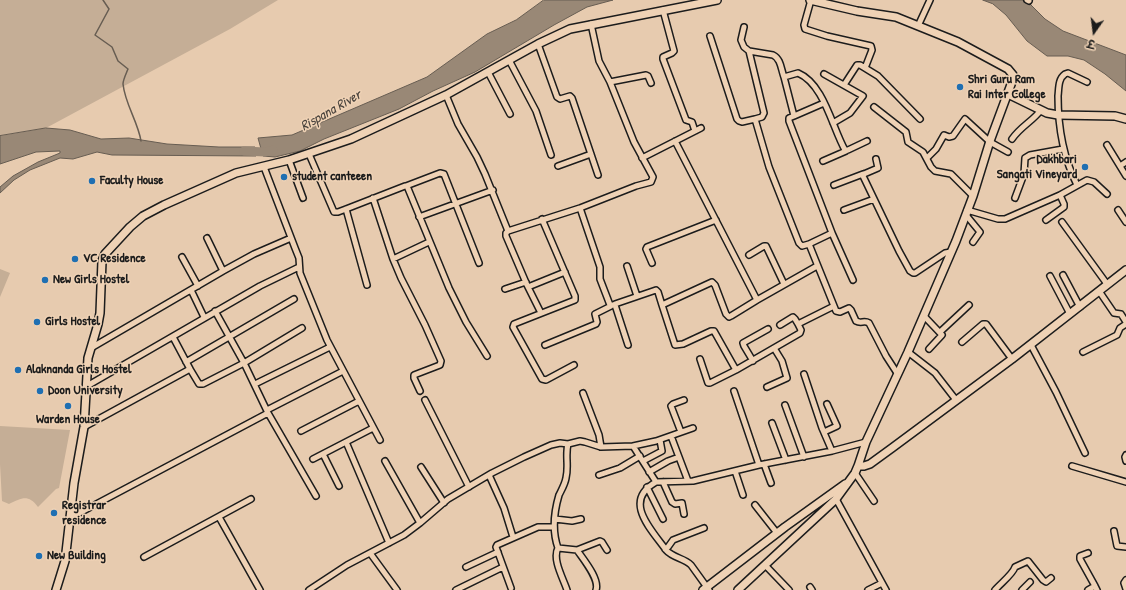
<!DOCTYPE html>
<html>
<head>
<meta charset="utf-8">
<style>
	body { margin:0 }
	#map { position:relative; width:1126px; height:590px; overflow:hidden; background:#e7cbaf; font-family:"Patrick Hand","Playpen Sans Deva",sans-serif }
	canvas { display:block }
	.north { position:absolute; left:1074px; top:12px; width:40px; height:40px; -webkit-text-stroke:3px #efd2b5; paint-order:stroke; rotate:194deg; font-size:11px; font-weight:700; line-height:16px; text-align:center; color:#1c1c1c }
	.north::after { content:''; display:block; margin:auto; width:14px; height:18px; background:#1c1c1c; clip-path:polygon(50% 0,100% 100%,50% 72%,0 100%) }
</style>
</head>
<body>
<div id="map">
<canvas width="1126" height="590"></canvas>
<div class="north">उ</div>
</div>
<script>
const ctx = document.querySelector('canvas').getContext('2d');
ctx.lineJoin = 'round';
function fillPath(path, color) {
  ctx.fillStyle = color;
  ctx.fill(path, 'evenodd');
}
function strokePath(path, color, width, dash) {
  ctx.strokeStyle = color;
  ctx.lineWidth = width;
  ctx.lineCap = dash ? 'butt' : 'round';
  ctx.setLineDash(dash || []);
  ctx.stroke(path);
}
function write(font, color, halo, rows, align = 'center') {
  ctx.font = font + ' "Patrick Hand",sans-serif';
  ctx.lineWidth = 3;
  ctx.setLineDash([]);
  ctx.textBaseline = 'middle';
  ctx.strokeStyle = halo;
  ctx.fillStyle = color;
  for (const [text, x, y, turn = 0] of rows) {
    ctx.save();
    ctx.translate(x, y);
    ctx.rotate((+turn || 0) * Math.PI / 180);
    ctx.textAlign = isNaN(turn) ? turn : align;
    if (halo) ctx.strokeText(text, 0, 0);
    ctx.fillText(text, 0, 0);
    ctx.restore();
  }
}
fillPath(new Path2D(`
	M0 0H278L230 29 46 128 0 137Z
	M0 269 10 273 0 297Z
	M0 426 70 430 59 488 56 489 38 507C28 494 22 498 9 504L2 501 0 464Z`), '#c5ae96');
const water = new Path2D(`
	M544 0H613L587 7 554 25 475 72 433 91 399 109 324 139 300 151 275 157 263 156 258 138 292 135 427 77 487 34 516 20Z
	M983 0H1026L1045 19 1063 31 1126 55V91L1105 74 1084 60 1068 56H1047L1027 41 1006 15 993 4Z
	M46 128 70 130 101 139 129 138 167 144 219 147H255L256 156 112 155 97 152 73 159 60 158 30 170 14 180 0 193V187L13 176 38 162 60 153V151L36 152 0 164V136Z`);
fillPath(water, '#998876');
strokePath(water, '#675d52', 1);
strokePath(new Path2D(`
	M103 0 109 9 95 35 112 47 118 61 128 69C126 74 123 80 123 84 125 104 138 122 141 141`), '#675d52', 1.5);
strokePath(new Path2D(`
	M244 151 265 152 273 150`), '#998876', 9);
const street = new Path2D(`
	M811 0 804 25 805 29 827 36 871 46 872 50 865 68 878 76 920 119
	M1027 0 1029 1
	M663 10 674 51 672 53 663 57V59L686 120 692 122 695 131
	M918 26 930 0
	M744 27 741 40 744 47 749 51 764 113 762 117 755 119
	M710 36 737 119 739 121 742 122 755 119 769 167 799 243 802 246 809 244 836 311 840 312 849 308 851 310 856 321C861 324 864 320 869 323L886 356 897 373
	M538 44 557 97 560 99 570 96 572 98 598 175
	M749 51 773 55C781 59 781 69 784 77
	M509 60 536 111 551 155
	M488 72 510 114
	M824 74 863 96 850 113 833 123
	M610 82 646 75 648 76 651 83
	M844 85 857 65H860L865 68
	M446 95 458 124 477 157 485 174 508 231 580 208 636 186 651 182 653 177 634 142 610 82 599 61 591 24
	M874 107 906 132 908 142 923 152 931 167 935 171 951 174 973 196
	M794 116 824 103
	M1012 139C1021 126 1033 121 1041 110
	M675 141 757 300
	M1107 145 1126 176
	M309 154 334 212H338L346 209 405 186H407L449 288 466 322 487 356
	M642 158 701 128
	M927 158 936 149 944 135 949 137 953 136 965 119 990 142 1008 152
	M876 159 878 168 864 174 863 176 899 251 910 271 913 273H915L945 253 951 252
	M289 160 303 198
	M823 161 846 151
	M558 166 591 154
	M1120 166 1126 162
	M264 167 295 248 299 258 300 273 327 340 380 440
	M834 185 863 174
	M1077 185C1063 157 1058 128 1058 96 1059 88 1058 79 1065 74L1068 73 1087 82
	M406 186 440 173 444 174 479 263
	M373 198 393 259 401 278 425 325 441 361 440 365 414 375V378L420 391
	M1015 198 1024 174 1025 158 1030 155 1063 149
	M580 208 600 267V279L610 305H615L628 345
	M346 209 367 285
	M844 210 874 199
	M967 210 998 219H1005L1060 195 1087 180 1094 182 1107 194
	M1118 210 1126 222
	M966 215 980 232 973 242
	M419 217 493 190
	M542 219 575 296V300L514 324 513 327 542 379 546 380 574 365
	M1046 220 1064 207V204L1060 195
	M1062 222 1107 284
	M508 231 506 233V236L527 285 541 313
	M832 233 853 280
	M207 238 223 271 254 254 291 238
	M809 244 832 233 789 121V118L794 116 784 77 798 73C824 84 832 127 845 150H848L867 141
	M749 255 764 246H766L784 284
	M182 257 198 286
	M393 259 429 242
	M652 263 646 249 647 247 716 220
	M627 266 637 296
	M1063 275 1080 307
	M1050 276 1070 314
	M528 287 565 272
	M505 289 526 282
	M191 290 204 317
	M615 304 656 290 658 292 662 305
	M215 311 244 363 268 413 316 496
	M924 316 942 335 929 349
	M780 325 793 317 795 319 798 324
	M940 332 969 305
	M173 337 190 369
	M962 342 983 324H986L1012 359
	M545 345 596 324 597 322 595 314 611 306
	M1031 345 1056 392 1085 453
	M91 348 223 271
	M908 352 935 373 956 400
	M1083 352 1117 335 1120 328 1126 324V322L1121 314 1114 313 1099 291
	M700 359 708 383H710L736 370 800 333 801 330 798 324 834 306
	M753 361 744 346 743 343 768 329
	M186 362 294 299
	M736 370 714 331H711L683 344 675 345 662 305 712 282 715 285 726 314 729 317 731 316 757 300 817 266
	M804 374 822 428 832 451
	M255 384 330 347
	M87 386 260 286 299 267
	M767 387 787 378 782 361 774 348
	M734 391 759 465
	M583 393 599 435 601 447
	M425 400 469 487
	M785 405 804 457
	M267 410 343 371
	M772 423 786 460
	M84 427 190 369 199 384H203L244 363 302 328
	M301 431 359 401
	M681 432 671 406 673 404 684 400
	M824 432 837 426 827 404
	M671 436 688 481
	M346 442 389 543
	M633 446 656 441 693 428
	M323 454 339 486
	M1126 455 1125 457 1126 461
	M313 459 373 428
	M385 461 420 523
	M643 461 662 451 660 440
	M764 464 771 483
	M1072 466 1126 482
	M421 467 444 503
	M735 471 743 495
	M649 472 668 461 679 457
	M855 473 874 501
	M489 475 504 508 513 537
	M599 475 620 468 640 456
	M656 482C622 501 651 529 666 550 673 558 684 558 691 565L709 590
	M663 482 672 502 675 504 682 503 684 514
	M647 487 663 519
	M836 499 886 590
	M755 505 777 533
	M219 517 260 590
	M70 518 268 413
	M555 519 572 521 581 519
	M1114 531 1117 546 1126 547
	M558 548C552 559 563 578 567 590
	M665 549 668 547 673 540 704 528
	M577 550 600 541 602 542 607 550
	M370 553 397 590
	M1088 553 1080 556V559L1095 586
	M144 557 251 499
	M765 565 789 590
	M466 567 498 552
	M1126 580 1124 583 1126 589
	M810 587 812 590
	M511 588 496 547 497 545 538 527H554
	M309 590 347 565 404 535 420 523 448 499 492 473 524 457 551 445 560 443 568 444
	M456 590 503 567
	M596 590C600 579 583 559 577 550L558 548C552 531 554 512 559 495 562 489 565 484 566 478 569 466 565 455 568 444L580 441 585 442 601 447 633 446 656 482 693 481 759 465 832 451 866 442
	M868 590 882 583
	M995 590C1001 583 1013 574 1015 567L1028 561 1043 580 1046 582 1051 578
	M1022 590 1030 582
	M1088 590 1095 586 1097 590`);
const secondary = new Path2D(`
	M1008 94 1047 113 1058 115 1115 116 1126 119
	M858 466H864L870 464 892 448 1012 359 1126 270
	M56 590 65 561 74 483 84 427 88 358 98 324 100 313 102 261 105 254 130 227 143 216 164 205 236 173 289 160 351 139 446 95 538 44 570 29 717 0
	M703 590 785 527 845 484
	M738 590 836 499 855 473 858 466 866 442 908 352 956 241 973 196 990 141 1013 79V75L1008 69 958 42 896 17 857 11 810 0`);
strokePath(street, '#1c1c1c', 8);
strokePath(secondary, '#1c1c1c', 10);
strokePath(street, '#efd2b5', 5);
strokePath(secondary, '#efd2b5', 7);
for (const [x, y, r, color] of [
	[960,87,4,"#1f6fb2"],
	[1085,167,4,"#1f6fb2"],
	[284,177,4,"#1f6fb2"],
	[92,181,4,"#1f6fb2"],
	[75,259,4,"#1f6fb2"],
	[45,280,4,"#1f6fb2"],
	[37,322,4,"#1f6fb2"],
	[18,370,4,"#1f6fb2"],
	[40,391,4,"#1f6fb2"],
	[68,406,4,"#1f6fb2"],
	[54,513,4,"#1f6fb2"],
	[39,556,4,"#1f6fb2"]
]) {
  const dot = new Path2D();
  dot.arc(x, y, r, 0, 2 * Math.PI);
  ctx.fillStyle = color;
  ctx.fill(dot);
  strokePath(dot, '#efd2b5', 1.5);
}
write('bold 13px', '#1c1c1c', '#efd2b5', [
	["Shri Guru Ram",968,80],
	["Rai Inter College",968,95],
	["Dakhbari",1077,160,"right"],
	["Sangati Vineyard",1077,175,"right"],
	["student canteeen",292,177],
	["Faculty House",100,181],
	["VC Residence",83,259],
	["New Girls Hostel",53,280],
	["Girls Hostel",45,322],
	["Alaknanda Girls Hostel",26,370],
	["Doon University",48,391],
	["Warden House",68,420,"center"],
	["Registrar",62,506],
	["residence",62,521],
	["New Building",47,556]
], 'left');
write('italic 14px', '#48423c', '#efd2b5', [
	["Rispana River",331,111,-30]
]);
</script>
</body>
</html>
